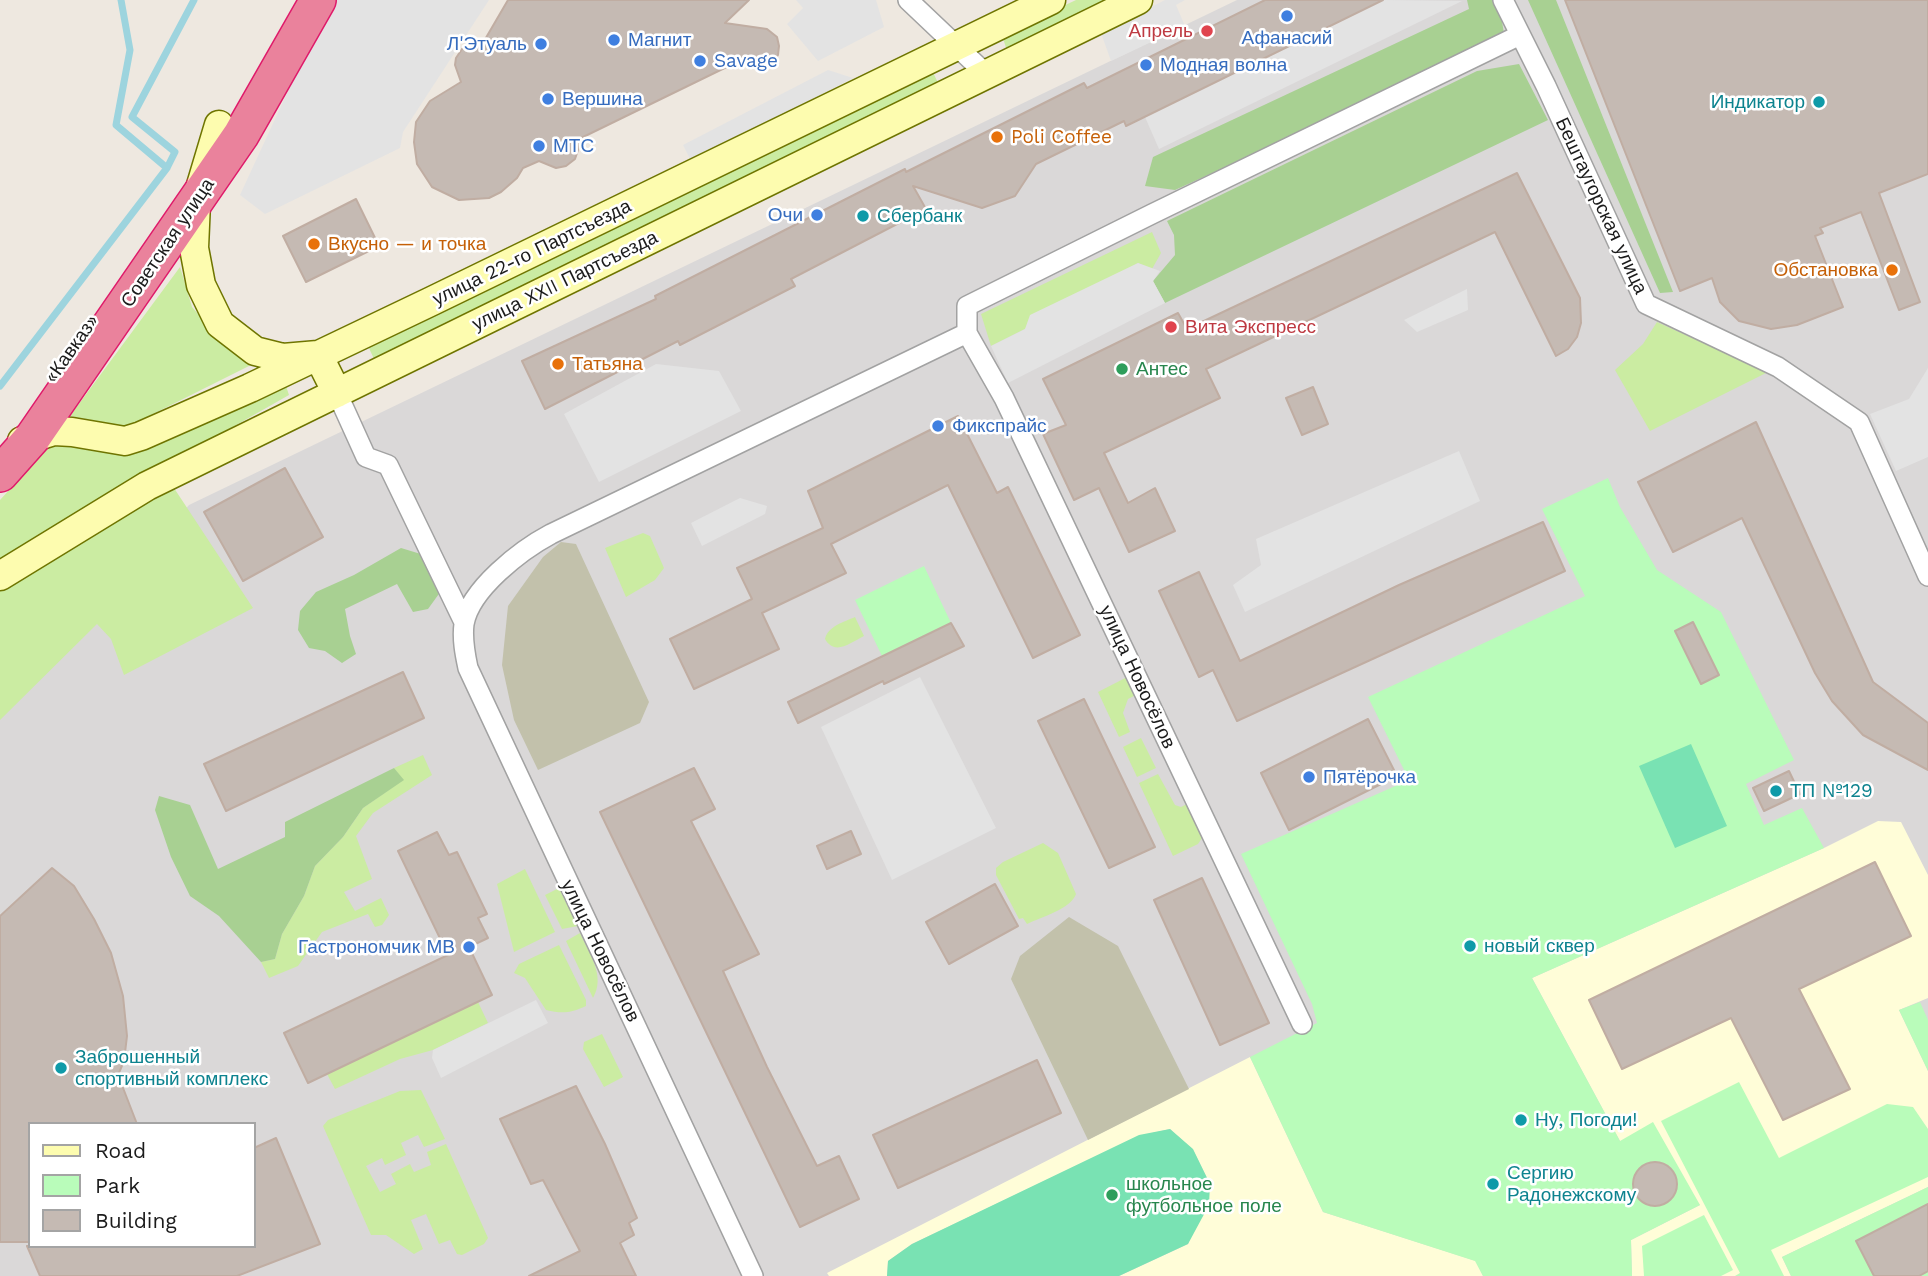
<!DOCTYPE html>
<html>
<head>
<meta charset="utf-8">
<style>
	body { margin:0 }
	#map { position:relative; width:1928px; height:1276px; overflow:hidden; background:#eee8e0; font-family:"Work Sans",sans-serif }
	canvas { display:block }
	.legend { position:absolute; left:28px; top:1122px; width:228px; height:126px; box-sizing:border-box; background:#fff; border:2px solid #a4a4a4; margin:0; padding:9px 12px; list-style:none; font-size:21px; color:#1b1b1b }
	.legend li { display:flex; align-items:center; gap:14px; height:35px }
	.legend b { width:35px; border:2px solid #a4a4a4 }
</style>
</head>
<body>
<div id="map">
<canvas width="1928" height="1276"></canvas>
<ul class="legend">
<li><b style="height:9px;background:#fdfcaf"></b>Road</li>
<li><b style="height:19px;background:#b9fcba"></b>Park</li>
<li><b style="height:19px;background:#c5bab3"></b>Building</li>
</ul>
</div>
<script>
const ctx = document.querySelector('canvas').getContext('2d');
ctx.lineJoin = 'round';
function fillPath(path, color) {
  ctx.fillStyle = color;
  ctx.fill(path, 'evenodd');
}
function strokePath(path, color, width, dash) {
  ctx.strokeStyle = color;
  ctx.lineWidth = width;
  ctx.lineCap = dash ? 'butt' : 'round';
  ctx.setLineDash(dash || []);
  ctx.stroke(path);
}
function write(font, color, halo, rows, align = 'center') {
  ctx.font = font + ' "Work Sans",sans-serif';
  ctx.lineWidth = 5;
  ctx.setLineDash([]);
  ctx.textBaseline = 'middle';
  ctx.strokeStyle = halo;
  ctx.fillStyle = color;
  for (const [text, x, y, turn = 0] of rows) {
    ctx.save();
    ctx.translate(x, y);
    ctx.rotate((+turn || 0) * Math.PI / 180);
    ctx.textAlign = isNaN(turn) ? turn : align;
    if (halo) ctx.strokeText(text, 0, 0);
    ctx.fillText(text, 0, 0);
    ctx.restore();
  }
}
fillPath(new Path2D(`
	M1237 0H1928V1276H0V719L189 505ZM30 1124H254V1246H30Z`), '#dad8d8');
fillPath(new Path2D(`
	M1878 821 1901 822 1928 875V998L1899 1010 1928 1071V1187L1782 1257 1791 1276H1632L1631 1240 1700 1205 1620 1141 1532 978 1824 848Z
	M1250 1057 1323 1212 1476 1261 1483 1276H1119L1188 1244 1210 1184 1193 1150 1170 1129 1139 1136 912 1244 888 1261 887 1276H829L827 1273Z`), '#fffdd8');
fillPath(new Path2D(`
	M561 542 576 544 649 702 640 723 538 770 514 720 502 665 508 606 543 557Z
	M1069 917 1118 946 1189 1089 1088 1140 1011 979 1020 956Z`), '#c2c1ab');
fillPath(new Path2D(`
	M1076 0H1111L1007 51 1002 35Z
	M930 66 939 85 374 359 368 346Z
	M1152 232 1161 253 1152 269 1138 263 1025 329 991 346 981 314Z
	M180 267 192 307 222 341 257 362 127 427 70 416Z
	M1657 322 1768 372 1650 431 1615 370 1643 344Z
	M286 386 289 395 0 559V500L51 444 134 454Z
	M174 488 253 608 124 675 111 639 97 624 0 720V588L135 508Z
	M643 533 650 536 664 568 655 580 626 597 605 548Z
	M855 617 864 636C850 643 835 656 825 639 828 626 844 622 855 617Z
	M1131 675 1140 693 1128 699 1123 713 1130 732 1119 737 1098 692Z
	M1141 738 1156 768 1137 777 1123 747Z
	M423 755 432 775 373 813 356 836 372 879 344 892 355 911 381 898 389 915 382 925 375 927 368 914 322 932 298 966 269 978 261 962 275 959 282 934 304 896 315 866 343 837 363 808 403 780 394 768Z
	M1158 774 1175 805 1181 807 1189 803 1204 835 1198 844 1173 856 1139 783Z
	M1043 843 1058 853 1076 894C1071 909 1041 917 1027 924L1023 918 1019 919 996 875V868L1003 862Z
	M525 869 555 932 514 952 497 884Z
	M559 888 578 926 562 929 545 895Z
	M580 933C589 953 606 976 593 998L566 941Z
	M559 945 586 1000V1006C571 1013 562 1014 546 1010L525 978 514 973 519 964Z
	M478 1002 488 1023 433 1050 400 1059 335 1089 327 1074Z
	M602 1034 623 1077 604 1087 583 1049 584 1042Z
	M421 1090 445 1139 424 1147 418 1135 401 1143 406 1155 385 1165 382 1158 366 1166 380 1192 396 1184 391 1174 410 1164 414 1172 431 1165 427 1152 446 1144 488 1238 484 1244 462 1255 457 1254 450 1240 439 1244 426 1214 411 1220 423 1249 414 1254 386 1235H371L323 1126 328 1120 400 1091Z`), '#cbeca2');
fillPath(new Path2D(`
	M1467 0H1493L1501 16 1504 33 1309 129 1175 190 1145 186 1153 157 1469 9Z
	M1528 0H1556L1673 292 1660 293Z
	M1519 64 1548 120 1165 303 1153 281 1175 255 1174 235 1167 221 1477 71Z
	M401 548 424 555 441 591 428 609 413 612 397 584 345 609 350 636 356 654 342 663 325 651 309 648 298 630 300 611 316 592 354 575Z
	M394 768 404 780 363 808 343 837 315 866 304 896 282 934 275 959 261 962 219 916 190 896 171 857 155 810 159 796 190 805 218 869 285 837V822Z`), '#a8d092');
fillPath(new Path2D(`
	M1608 478 1620 507 1657 570 1721 612 1794 760 1746 784 1764 825 1802 808 1824 848 1532 978 1620 1141 1653 1122 1700 1205 1631 1240 1632 1276H1483L1475 1261 1323 1212 1250 1057 1317 1023 1312 1004 1241 854 1409 780 1368 697 1585 596 1542 509Z
	M924 566 951 623 882 656 855 600Z
	M1920 1002 1928 1020V1071L1899 1010Z
	M1739 1082 1779 1158 1887 1104 1913 1107 1928 1129V1177L1771 1250 1784 1276H1735L1740 1273 1661 1121Z
	M1928 1187V1276H1791L1782 1257Z
	M1704 1215 1733 1270 1721 1276H1644L1642 1246Z`), '#b9fcba');
fillPath(new Path2D(`
	M1691 744 1727 826 1675 848 1639 766Z
	M1170 1129 1193 1149 1210 1184 1209 1205 1188 1244 1119 1276H887L888 1261 912 1244 1139 1135Z`), '#79e2b3');
fillPath(new Path2D(`
	M330 0H489L403 132 400 148 265 214 240 195Z
	M796 0H876L884 27 818 61 787 24 803 8Z
	M1165 0H1185L1176 5 1185 26 1111 61 1101 33Z
	M1383 0 1462 1 1159 149 1145 117Z
	M828 70 853 78 692 163 683 145Z
	M1138 263 1160 271 1153 281 1165 303 1008 383 991 346 1025 329 1030 315Z
	M1467 289 1468 310 1417 332 1404 320Z
	M656 364 719 371 741 411 599 482 564 414Z
	M1928 368V457L1896 471 1870 414 1909 399Z
	M1459 451 1480 501 1245 612 1233 585 1261 565 1256 539Z
	M740 498 767 506 765 514 702 546 691 523Z
	M920 677 996 828 892 880 821 727Z
	M536 1000 548 1023 441 1078 432 1058 433 1050Z`), '#e3e3e3');
strokePath(new Path2D(`
	M121 0 130 50 116 125 167 168
	M0 386 167 168 175 152 132 117 194 0`), '#9dd4de', 7);
const building = new Path2D(`
	M508 0H749L725 23 767 29 777 37 779 46 778 55 773 62 761 68 739 61 577 140 578 150 575 159 566 166 556 168 539 161 523 168 517 178 501 192 489 198 459 200 432 187 417 164 414 142 416 122 430 101 461 82 455 65 456 58 462 49 471 46 480 48Z
	M1265 0H1383L1126 126 1124 121 1036 164 1015 196 982 208 913 186 926 209 791 279 795 286 680 345 678 341 545 409 522 361 656 299 655 296 905 169 906 172 1084 83 1087 88Z
	M1565 0H1928V174L1879 193 1920 302 1899 310 1861 212 1820 228 1823 233 1815 236 1843 307 1797 325 1771 329 1739 321 1720 302 1712 278 1680 291Z
	M1517 173 1580 298 1581 323 1577 337 1568 349 1556 356 1495 232 1206 369 1220 398 1104 453 1128 503 1155 488 1175 531 1129 552 1099 488 1074 500 1043 434 1066 425 1043 379 1178 313 1187 329Z
	M356 199 379 246 306 282 283 236Z
	M1313 387 1328 424 1302 435 1286 398Z
	M958 416 997 493 1008 487 1080 635 1033 658 948 485 831 544 846 573 762 613 779 649 694 689 670 639 752 599 737 568 823 528 808 491Z
	M1756 422 1873 682 1928 723V770L1863 735 1832 701 1815 673 1742 518 1673 552 1638 482Z
	M285 468 323 537 243 581 204 512Z
	M1543 522 1565 571 1237 721 1213 670 1199 677 1159 591 1199 572 1240 661 1399 585Z
	M1693 622 1719 675 1701 684 1675 631Z
	M951 623 964 646 884 684 883 681 798 723 788 702Z
	M403 672 424 718 226 811 204 764Z
	M1084 699 1155 847 1109 868 1038 721Z
	M1368 719 1397 776 1289 830 1261 773Z
	M694 768 715 809 691 821 759 954 723 971 767 1067 817 1166 839 1156 859 1199 800 1227 600 812Z
	M1789 771 1800 794 1764 811 1753 788Z
	M851 831 861 854 827 869 817 846Z
	M437 832 449 855 457 852 487 914 478 918 488 938 469 947 492 995 308 1083 284 1033 448 955 398 851Z
	M1875 862 1911 936 1799 989 1850 1089 1783 1120 1731 1018 1622 1069 1589 1000Z
	M52 868 74 886 94 919 111 953 123 996 127 1036 124 1061 118 1075 137 1124H30V1242H0V916Z
	M1202 878 1269 1023 1220 1045 1154 900Z
	M995 884 1018 926 949 964 926 922Z
	M1037 1060 1061 1113 898 1188 873 1135Z
	M576 1086 605 1144 637 1218 629 1223 634 1235 620 1243 636 1276H529L580 1251 543 1180 531 1184 500 1119Z
	M276 1138 320 1244 237 1276H40L27 1246H254V1148Z
	M1633 1184a22 22 0 1 1 44 0a22 22 0 1 1-44 0Z
	M1928 1204V1271L1919 1276H1874L1856 1241Z`);
fillPath(building, '#c5bab3');
strokePath(building, '#c0ada2', 2);
const street = new Path2D(`
	M908 0 986 74
	M1503 0 1546 86 1646 304 1778 367 1859 422 1928 576
	M967 333 1004 398 1302 1024
	M337 393 366 457 388 465 464 622
	M753 1276 468 668C465 654 462 639 464 624 470 589 521 550 551 534L967 333V306L1152 214 1520 35`);
const secondary = new Path2D(`
	M219 125 196 202 194 248 201 285 220 324 255 351 283 358 318 355 337 393
	M22 441 54 431 72 432 125 441 141 436 250 388 432 301 1051 0
	M0 576 147 486 1138 0`);
const highway = new Path2D(`
	M0 474 33 437 241 135 318 0`);
strokePath(street, '#a2a2a2', 22);
strokePath(secondary, '#6f7500', 31);
strokePath(highway, '#df1a6a', 38);
strokePath(street, '#fff', 19);
strokePath(secondary, '#fdfcaf', 28);
strokePath(highway, '#ea829c', 35);
for (const [x, y, r, color] of [
	[1287,16,7,"#3f7fe0"],
	[1207,31,7,"#e0444e"],
	[614,40,7,"#3f7fe0"],
	[541,44,7,"#3f7fe0"],
	[700,61,7,"#3f7fe0"],
	[1146,65,7,"#3f7fe0"],
	[548,99,7,"#3f7fe0"],
	[1819,102,7,"#0f9aa8"],
	[997,137,7,"#e8710a"],
	[539,146,7,"#3f7fe0"],
	[817,215,7,"#3f7fe0"],
	[863,216,7,"#0f9aa8"],
	[314,244,7,"#e8710a"],
	[1892,270,7,"#e8710a"],
	[1171,327,7,"#e0444e"],
	[558,364,7,"#e8710a"],
	[1122,369,7,"#2e9e5b"],
	[938,426,7,"#3f7fe0"],
	[1309,777,7,"#3f7fe0"],
	[1776,791,7,"#0f9aa8"],
	[1470,946,7,"#0f9aa8"],
	[469,947,7,"#3f7fe0"],
	[61,1068,7,"#0f9aa8"],
	[1521,1120,7,"#0f9aa8"],
	[1493,1184,7,"#0f9aa8"],
	[1112,1195,7,"#2e9e5b"]
]) {
  const dot = new Path2D();
  dot.arc(x, y, r, 0, 2 * Math.PI);
  ctx.fillStyle = color;
  ctx.fill(dot);
  strokePath(dot, '#fff', 2.5);
}
write('19px', '#be3a42', '#fff', [
	["Апрель",1193,31],
	["Вита Экспресс",1185,327,"left"]
], 'right');
write('19px', '#366cbe', '#fff', [
	["Афанасий",1287,38,"center"],
	["Магнит",628,40],
	["Л'Этуаль",527,44,"right"],
	["Savage",714,61],
	["Модная волна",1160,65],
	["Вершина",562,99],
	["МТС",553,146],
	["Очи",803,215,"right"],
	["Фикспрайс",952,426],
	["Пятёрочка",1323,777],
	["Гастрономчик МВ",455,947,"right"]
], 'left');
write('19px', '#0d838f', '#fff', [
	["Индикатор",1805,102,"right"],
	["Сбербанк",877,216],
	["ТП №129",1790,791],
	["новый сквер",1484,946],
	["Заброшенный",75,1057],
	["спортивный комплекс",75,1079],
	["Ну, Погоди!",1535,1120],
	["Сергию",1507,1173],
	["Радонежскому",1507,1195]
], 'left');
write('19px', '#c56008', '#fff', [
	["Poli Coffee",1011,137],
	["Вкусно — и точка",328,244],
	["Обстановка",1878,270,"right"],
	["Татьяна",572,364]
], 'left');
write('19px', '#1b1b1b', '#fff', [
	["Бештаугорская улица",1601,206,65],
	["Советская улица",168,243,-56],
	["улица 22-го Партсъезда",532,253,-26],
	["улица XXII Партсъезда",565,281,-26],
	["«Кавказ»",72,349,-55],
	["улица Новосёлов",1137,677,65],
	["улица Новосёлов",600,951,64]
]);
write('19px', '#27864d', '#fff', [
	["Антес",1136,369],
	["школьное",1126,1184],
	["футбольное поле",1126,1206]
], 'left');
</script>
</body>
</html>
